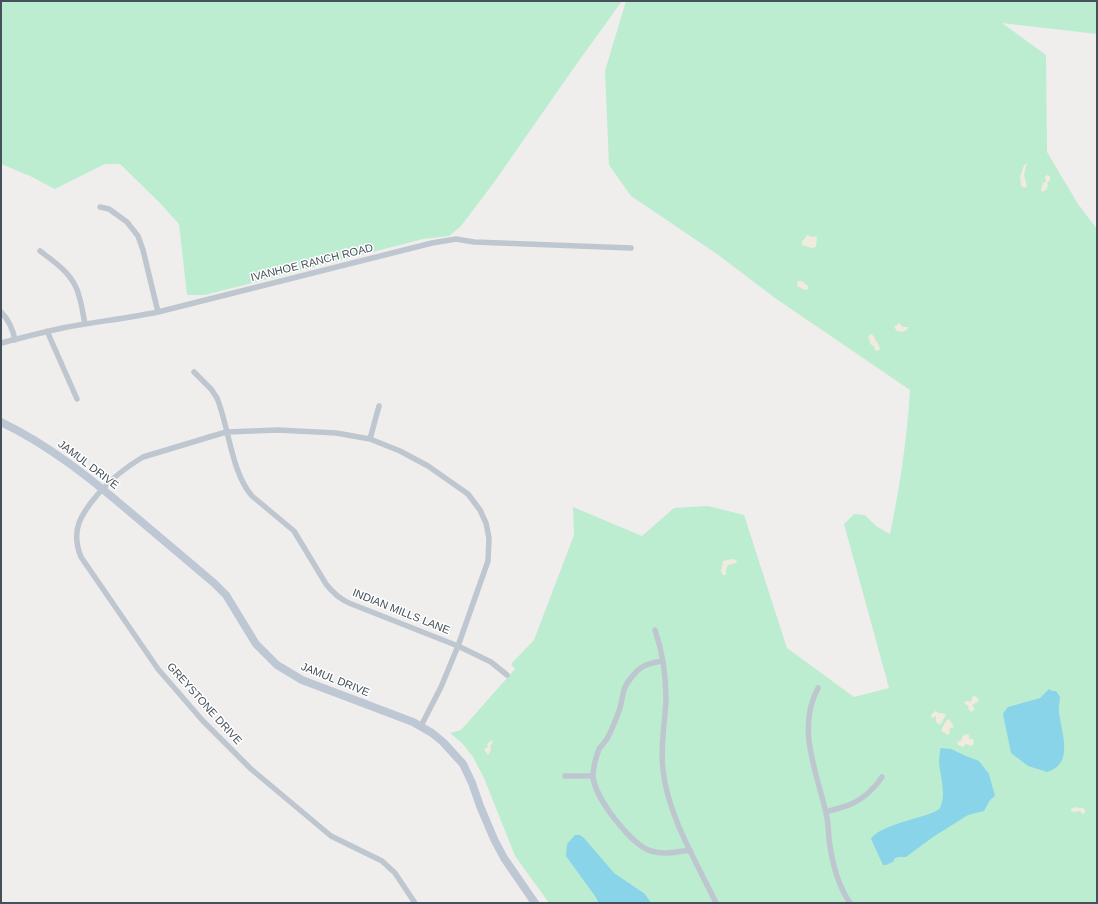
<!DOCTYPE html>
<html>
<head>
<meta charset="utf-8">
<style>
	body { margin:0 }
	#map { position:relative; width:1098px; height:904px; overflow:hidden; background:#f0eded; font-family:Helvetica,sans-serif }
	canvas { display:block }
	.frame { position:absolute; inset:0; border:2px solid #46505a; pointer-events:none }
</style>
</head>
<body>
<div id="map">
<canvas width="1098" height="904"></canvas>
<div class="frame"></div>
</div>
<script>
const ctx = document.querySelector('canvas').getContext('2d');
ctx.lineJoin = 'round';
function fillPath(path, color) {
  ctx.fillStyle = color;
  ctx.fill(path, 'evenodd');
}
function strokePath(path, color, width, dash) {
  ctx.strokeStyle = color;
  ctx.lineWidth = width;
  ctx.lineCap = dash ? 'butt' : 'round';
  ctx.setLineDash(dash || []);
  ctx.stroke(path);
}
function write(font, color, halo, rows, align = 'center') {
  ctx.font = font + ' Helvetica,sans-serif';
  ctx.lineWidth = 3;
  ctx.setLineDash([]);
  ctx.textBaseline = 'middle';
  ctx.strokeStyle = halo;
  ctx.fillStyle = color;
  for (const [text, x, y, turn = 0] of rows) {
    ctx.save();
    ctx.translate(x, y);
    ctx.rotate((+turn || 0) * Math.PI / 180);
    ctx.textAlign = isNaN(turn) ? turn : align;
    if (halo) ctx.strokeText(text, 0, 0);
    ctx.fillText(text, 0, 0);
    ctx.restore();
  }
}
fillPath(new Path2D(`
	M1 1H622L573 69 495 181 461 226 449 236 423 239 205 295H187L179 224 160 203 120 164H105L55 189 30 176 1 164Z
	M626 1H1097V34L1002 23 1046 55 1047 152 1078 204 1097 229V903H549L515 856 484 778 473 757 462 743 450 733 461 730 515 669 511 664 534 640 574 535 573 507 642 536 674 508 708 506 744 515 787 648 854 697 889 688 844 524 854 514 865 515 876 526 890 534C900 486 907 439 910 390L775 298 717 254 631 196 609 165 605 71Z`), '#bcedd0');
fillPath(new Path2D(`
	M1027 163 1024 175 1027 186 1025 188 1021 186 1020 177 1024 165Z
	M1047 175 1050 176V180L1047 183 1048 185 1046 190 1042 192 1041 190 1043 183 1046 182 1045 177Z
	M807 235 812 237 814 236 817 237 816 247 812 248 802 245V242Z
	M798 281H802L808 286V289L805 290 797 286V284Z
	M899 323 903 327H908V329L903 332 897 331 894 327Z
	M871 334 874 336C875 342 879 343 880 349L878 351 875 350 874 346 870 344V341L868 337Z
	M732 559 736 560 737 563 728 565 726 569V575H723L721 571 723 561Z
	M973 696 977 697 979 701 972 705 975 709 971 712 969 710 968 706 964 703 966 701 971 702Z
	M935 711 939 713H943L946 715 940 725 936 722V716L933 718 931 717 932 714Z
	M949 719 954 727 949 729 950 733 947 735 941 730 946 721Z
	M966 734 969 735V739H973L974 743 972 746 966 744 963 747 958 745 957 742 962 740V737Z
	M492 740 493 742 490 747 491 750 488 755 484 749 488 747 487 744Z
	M1075 807 1078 808H1083L1085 810V813L1082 814 1080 811 1074 812 1071 811V809Z`), '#f1ebde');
fillPath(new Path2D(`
	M1049 689 1052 691H1056L1060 697C1060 702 1058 707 1059 712 1061 732 1075 764 1047 772L1028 766 1011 753 1003 714 1004 712 1008 707 1040 698Z
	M941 748 951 749 966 756 979 761 989 774 995 796 990 800 984 811 968 815 933 837 906 857H899L895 858 893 862 886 865H883L871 839C877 827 915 819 929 814 933 812 938 811 940 808 947 795 940 776 939 762 939 758 940 754 940 750Z
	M575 835H580L584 838 614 873 645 894 651 903H599L595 896 566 856 567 844Z`), '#8ad4e9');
strokePath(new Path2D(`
	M100 207 109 209 127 222 138 236 143 250 158 312
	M40 251C56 263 74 275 79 296 82 305 83 315 85 324
	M1 312C8 319 13 330 15 340
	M47 331 77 399
	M1 343C29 336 57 328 85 324 110 320 134 317 158 312L432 243 456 239 474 242 631 248
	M194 372 211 389 217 398C229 427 231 472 252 496L294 531 326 584C333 593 340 599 349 603L458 646 491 662 507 675
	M370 439 379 406
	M655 630C663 653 666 676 666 700 665 723 660 746 663 770 668 816 696 861 716 903
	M663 661C654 662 645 664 638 670 634 674 629 680 626 685 622 693 622 703 619 711 616 719 612 729 608 737 606 741 602 745 599 749 596 757 593 768 593 776 594 797 631 845 651 851 664 855 677 852 690 850
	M818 688C796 729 817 772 826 813 829 824 828 835 830 846 833 866 839 887 850 903
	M565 776H593
	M826 812C834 809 843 808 851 804 863 799 875 788 882 777
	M415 903 395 873 382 861 331 836 251 769 203 721 158 669 81 557C70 530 81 514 98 494 111 479 126 467 143 457L226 432 278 430 336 433 370 439 400 451 428 466 468 494 480 510 486 523 489 538 488 561 458 646 441 687 421 726`), '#bec7cf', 5.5);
strokePath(new Path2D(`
	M1 422C49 445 90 478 130 512 158 536 186 559 214 583L226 595 256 644 277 665 302 680 413 722 432 733 443 742 463 764 472 783 480 806 494 839 504 858 535 903`), '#bec8d4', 8);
write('11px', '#46505a', '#fff', [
	["IVANHOE RANCH ROAD",312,263,-14],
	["JAMUL DRIVE",88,465,37],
	["INDIAN MILLS LANE",401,612,22],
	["JAMUL DRIVE",335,680,22],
	["GREYSTONE DRIVE",204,704,48]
]);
</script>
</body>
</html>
